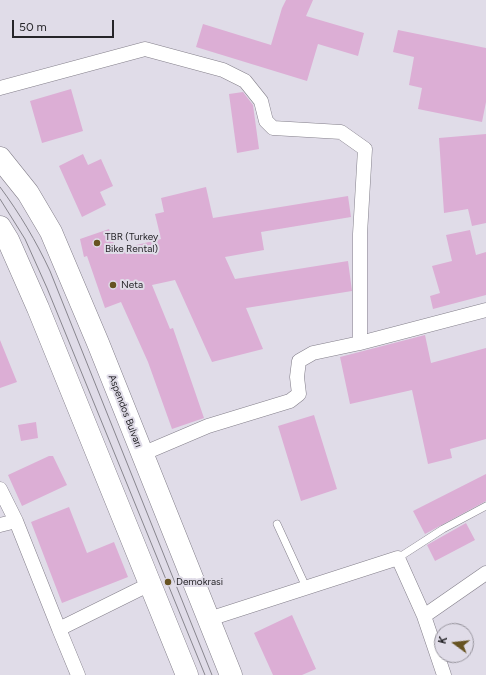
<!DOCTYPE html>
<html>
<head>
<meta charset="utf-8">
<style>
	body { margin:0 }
	#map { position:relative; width:486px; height:675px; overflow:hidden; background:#e0dce8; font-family:Figtree,sans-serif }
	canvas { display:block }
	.north { position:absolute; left:434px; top:623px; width:40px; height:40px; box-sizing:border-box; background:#e0dce8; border:1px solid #96939c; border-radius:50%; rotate:285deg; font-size:11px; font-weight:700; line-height:16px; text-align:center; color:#262529 }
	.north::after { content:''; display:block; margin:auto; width:14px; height:18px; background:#675321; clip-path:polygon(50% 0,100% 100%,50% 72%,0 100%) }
	.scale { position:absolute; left:12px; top:20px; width:102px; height:18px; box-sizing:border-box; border:2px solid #262529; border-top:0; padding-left:5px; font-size:12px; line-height:14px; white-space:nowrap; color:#262529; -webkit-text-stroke:3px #e0dce8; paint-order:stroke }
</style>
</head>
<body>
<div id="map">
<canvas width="486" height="675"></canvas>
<div class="north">K</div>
<div class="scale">50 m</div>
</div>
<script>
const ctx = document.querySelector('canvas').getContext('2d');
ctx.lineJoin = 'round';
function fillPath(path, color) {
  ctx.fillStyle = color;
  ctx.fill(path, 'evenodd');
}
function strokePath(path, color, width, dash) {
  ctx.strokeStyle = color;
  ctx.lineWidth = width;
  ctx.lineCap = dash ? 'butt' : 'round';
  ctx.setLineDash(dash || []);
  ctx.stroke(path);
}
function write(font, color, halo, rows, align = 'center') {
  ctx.font = font + ' Figtree,sans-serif';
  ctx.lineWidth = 4;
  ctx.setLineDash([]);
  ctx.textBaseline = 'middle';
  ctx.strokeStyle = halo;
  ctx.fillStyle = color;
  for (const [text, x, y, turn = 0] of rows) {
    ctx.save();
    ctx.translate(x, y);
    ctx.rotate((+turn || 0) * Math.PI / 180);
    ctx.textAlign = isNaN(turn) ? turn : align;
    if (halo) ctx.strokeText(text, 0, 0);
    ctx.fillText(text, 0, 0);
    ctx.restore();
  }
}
fillPath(new Path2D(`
	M286 0H313L306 16 364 33 358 56 318 44 307 81 196 47 203 24 271 45 282 8Z
	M398 30 486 48V102L482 122 418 109 422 88 409 85 414 57 393 52Z
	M71 89 83 131 42 143 30 101Z
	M243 92 253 105 259 149 237 153 229 94Z
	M486 134V223L472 226 468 209 444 213 439 138Z
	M83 154 88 165 101 159 113 186 100 192 106 205 82 217 59 166Z
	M206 187 213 218 348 196 351 217 261 232 264 250 225 257 235 279 348 261 352 291 246 308 263 349 212 362 175 280 152 285 170 329 173 328 204 418 172 429 148 362 121 302 105 308 87 256 84 257 80 239 109 229 116 250 161 239 155 214 164 212 161 198Z
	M470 230 476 255 486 252V295L433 309 430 296 440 293 432 266 452 261 446 235Z
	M425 335 431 363 486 348V439L450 449 452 458 428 464 412 390 350 404 340 357Z
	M0 340 17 382 0 388Z
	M314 415 337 489 301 501 278 426Z
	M36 422 38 438 21 441 18 425Z
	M49 456H53L67 485 22 506 8 475Z
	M486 474V501L425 534 413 511Z
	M69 507 87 553 114 542 128 577 62 603 31 522Z
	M466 523 475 540 435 561 427 545Z
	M292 615 316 669 302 675H273L254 633Z`), '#dcaed5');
const service = new Path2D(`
	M277 524 306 587
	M398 558 443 529 486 506`);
const minor = new Path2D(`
	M0 88 145 49 223 70 245 81 261 101 266 121 273 128 341 132 365 149 360 234V343L313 353 299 361 297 377 299 394 290 401 208 426 142 454
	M360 343 486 310
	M0 489 16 521
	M0 525 16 521 59 629 150 584
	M424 616 486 573
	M209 619 398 558 424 616 444 675
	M59 629 78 675`);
const primary = new Path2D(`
	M0 158 28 193 51 232 98 343 231 675
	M0 227 8 240 38 308 187 675`);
strokePath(service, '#837f8a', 8);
strokePath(minor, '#837f8a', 15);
strokePath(primary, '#837f8a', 23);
strokePath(service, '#fff', 7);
strokePath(minor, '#fff', 14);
strokePath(primary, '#fff', 22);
strokePath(new Path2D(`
	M0 187C20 214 36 241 50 271L212 675
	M0 199 25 239 47 288 205 675`), '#88868e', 1);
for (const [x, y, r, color] of [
	[97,243,4,"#675321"],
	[113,285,4,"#675321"],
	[168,582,4,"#675321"]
]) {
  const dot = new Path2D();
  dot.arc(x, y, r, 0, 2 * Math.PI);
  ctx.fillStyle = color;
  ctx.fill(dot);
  strokePath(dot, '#e0dce8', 1.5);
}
write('10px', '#262529', '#e0dce8', [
	["TBR (Turkey",105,237],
	["Bike Rental)",105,249],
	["Neta",121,285],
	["Demokrasi",176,582]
], 'left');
write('10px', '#262529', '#e0dce8', [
	["Aspendos Bulvarı",125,411,69]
]);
</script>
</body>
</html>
